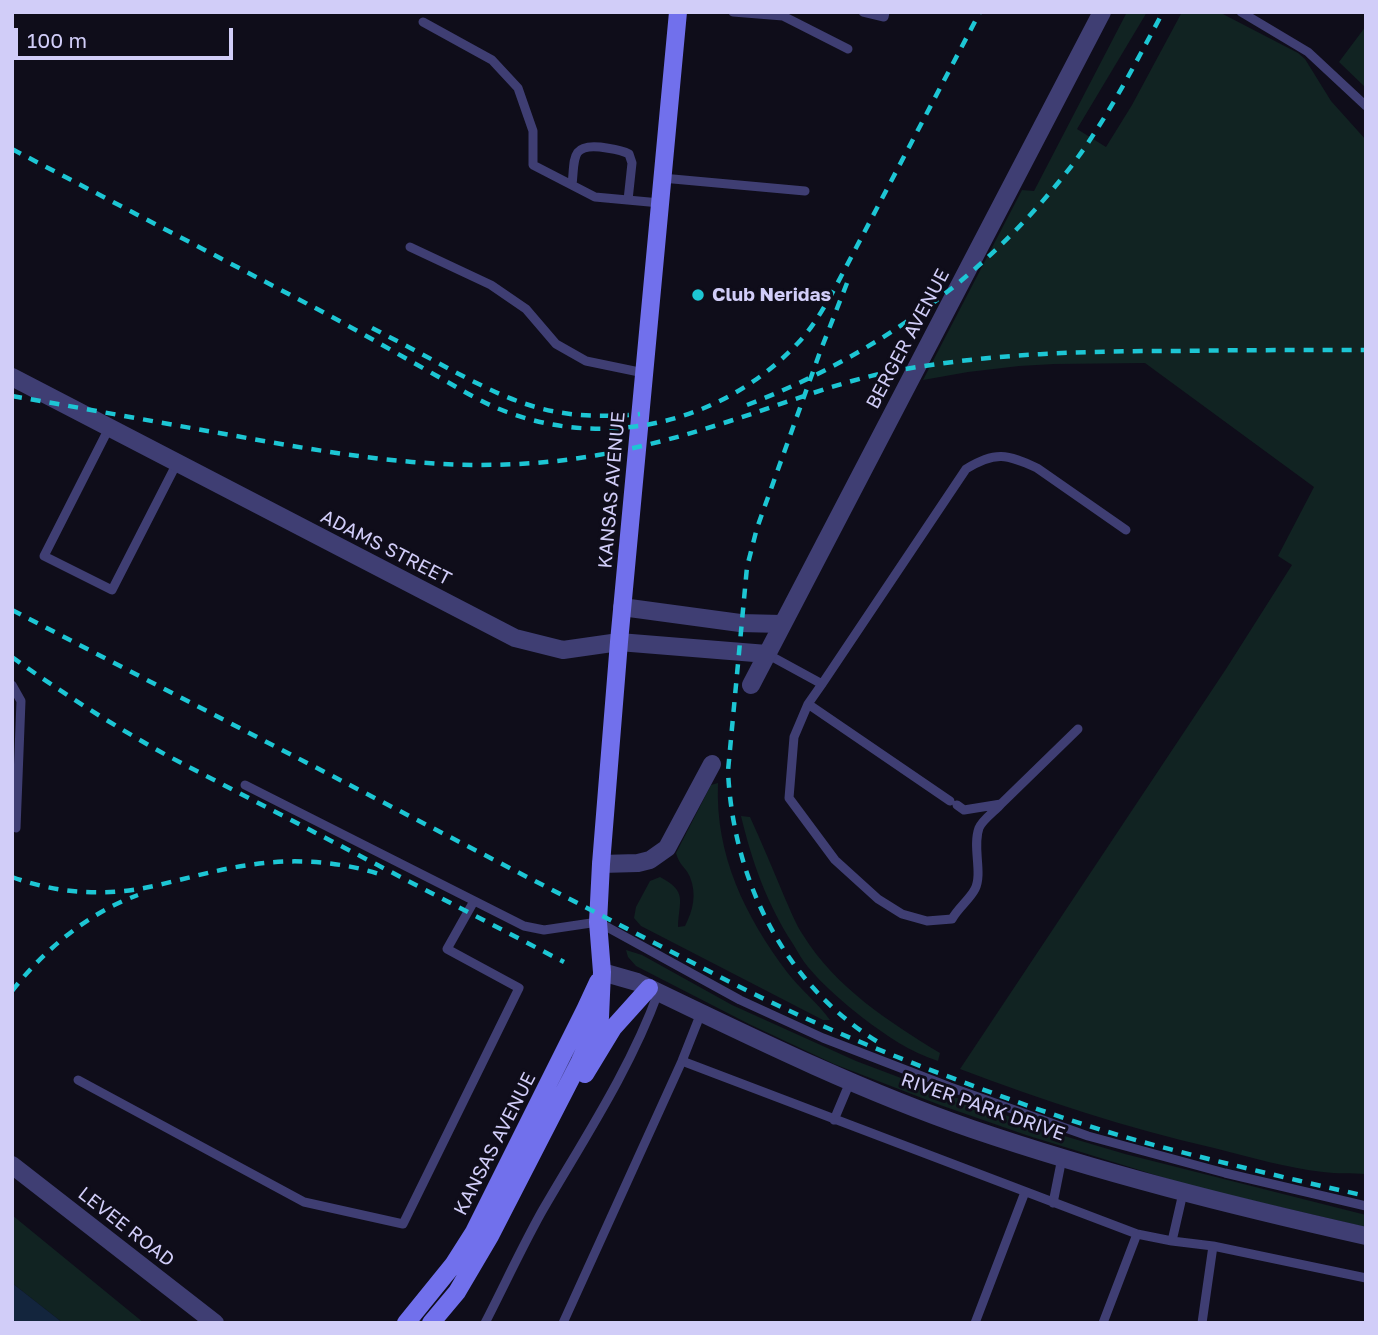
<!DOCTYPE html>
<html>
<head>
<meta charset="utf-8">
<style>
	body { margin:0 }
	#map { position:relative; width:1378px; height:1335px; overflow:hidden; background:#0f0d1a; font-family:"Golos Text",sans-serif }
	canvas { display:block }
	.frame { position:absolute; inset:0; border:14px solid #d1cdf8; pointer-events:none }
	.scale { position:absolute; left:14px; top:28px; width:219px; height:32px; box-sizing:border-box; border:4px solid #d1cdf8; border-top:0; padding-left:9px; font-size:21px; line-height:24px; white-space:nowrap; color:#d1cdf8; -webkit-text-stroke:5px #0f0d1a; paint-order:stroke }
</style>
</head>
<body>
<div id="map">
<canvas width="1378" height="1335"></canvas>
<div class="frame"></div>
<div class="scale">100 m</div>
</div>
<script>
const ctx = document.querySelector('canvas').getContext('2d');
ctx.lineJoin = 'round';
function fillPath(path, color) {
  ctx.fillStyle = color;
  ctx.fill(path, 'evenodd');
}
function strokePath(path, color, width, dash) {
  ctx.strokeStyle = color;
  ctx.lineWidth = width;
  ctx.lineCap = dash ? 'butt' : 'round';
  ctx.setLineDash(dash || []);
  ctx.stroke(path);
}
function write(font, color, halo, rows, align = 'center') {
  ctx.font = font + ' "Golos Text",sans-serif';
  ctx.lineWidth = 6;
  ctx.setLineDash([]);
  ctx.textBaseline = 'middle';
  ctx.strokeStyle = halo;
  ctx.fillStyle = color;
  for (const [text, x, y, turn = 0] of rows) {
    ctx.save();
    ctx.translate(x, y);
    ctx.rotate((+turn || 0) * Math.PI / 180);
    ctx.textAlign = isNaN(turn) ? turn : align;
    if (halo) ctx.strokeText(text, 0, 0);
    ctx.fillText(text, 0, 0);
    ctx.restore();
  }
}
fillPath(new Path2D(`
	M1127 12H1147L1077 129 1106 147 1132 105 1182 12H1219L1298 53 1305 59 1331 101 1366 140V1174C1352 1173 1337 1174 1323 1172 1287 1168 1250 1157 1214 1148 1127 1128 1044 1101 960 1069L1226 669 1292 565 1278 556 1314 487 1145 363 1054 364 1019 366 968 372 923 380 1022 190 1034 191Z
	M1366 26V88L1339 62Z
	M718 783C715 855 745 916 787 972 800 989 817 1002 830 1020H823L641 926 634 918 636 907 650 881 660 877C688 892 679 900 678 927L685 926C693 910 697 895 690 877 686 867 680 867 676 853L711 785Z
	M741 816 750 817C762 843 773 870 784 896 790 909 795 923 803 935 835 987 889 1022 940 1053L938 1061C910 1052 887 1036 863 1018 844 1003 824 986 808 967 802 960 798 952 793 944 767 904 752 862 741 816Z
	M626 950 642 955 732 1005 856 1061 901 1078 1061 1135 1125 1154 1366 1215V1227L1194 1187 1026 1135 940 1105 834 1064 749 1024 636 966 628 957Z
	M12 1215 144 1323H63L12 1283Z`), '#112322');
fillPath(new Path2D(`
	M12 1283 63 1323H12Z`), '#13253d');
strokePath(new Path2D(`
	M733 12 783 16 848 49
	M863 12 884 17 885 12
	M1241 12 1308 52 1366 106
	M423 22 492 60 518 88 533 131V165L595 197 660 203
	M662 178 805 191
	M572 185C575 160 570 144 600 147 611 149 620 149 629 154L632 163 628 200
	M410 247 491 285 526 309 556 344 586 361 644 373
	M109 428 44 556 112 590 177 463
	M767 654 822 684
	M12 685 21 701 16 828
	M808 704 794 737 789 798 835 860 878 899 902 914 927 921 952 919C958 908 970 899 975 889 983 873 972 847 979 828 982 820 995 811 1001 804
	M245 785 524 926 544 930 598 922 740 1000 823 1038 950 1087 1088 1136 1225 1173 1366 1206
	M950 801 808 704 822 684 966 469C995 451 1007 454 1037 468L1126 530
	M957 805 964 810 1001 804 1078 729
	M682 1061 1137 1234 1172 1241 1183 1193
	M78 1080 304 1202 403 1224 519 988 447 949 474 901
	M834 1120 850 1082
	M1053 1203 1062 1158
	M1172 1241 1213 1246
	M485 1323C504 1286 521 1249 541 1213 582 1142 630 1070 658 993
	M563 1323 682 1061 701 1013
	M975 1323 1025 1192
	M1103 1323 1137 1234
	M1202 1323 1213 1246 1366 1278`), '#3f3e73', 9);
strokePath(new Path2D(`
	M12 377 515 638 563 650 619 642 767 654
	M622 607 740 623 782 624
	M751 685 1102 12
	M601 864 638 863 650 860 667 848 712 764
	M602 972 637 982C747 1035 856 1089 972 1129 1101 1173 1233 1206 1366 1236
	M12 1165 215 1323`), '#3f3e73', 18);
strokePath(new Path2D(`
	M585 1074 613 1028 649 988
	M406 1323 453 1265 474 1232 585 1010 598 982
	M431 1323 457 1292 490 1236 580 1061 600 1017 602 972 598 922 601 864 619 642 678 12`), '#7170ec', 18);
strokePath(new Path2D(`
	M12 149C115 203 218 257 321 311 360 332 398 354 437 376 460 389 482 403 507 412 609 450 724 422 798 343 814 326 825 306 836 286L980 12
	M847 283 820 352 757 528 747 567 728 771C733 880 784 984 878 1042
	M372 328C399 342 426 356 453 371 482 386 511 401 543 409 575 417 608 417 640 414
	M12 396C87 409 162 423 236 436 330 453 422 469 517 464 591 461 663 443 733 420 783 404 833 384 884 373 980 354 1076 351 1173 351 1237 350 1301 350 1366 350
	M747 405C877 355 988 275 1073 164 1108 117 1135 64 1163 12
	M12 610 724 979C802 1019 881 1052 963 1082 1021 1104 1079 1124 1139 1141 1214 1161 1290 1179 1366 1196
	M12 657C62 693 114 726 168 756L564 962
	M12 877C53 892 96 896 139 889 176 882 212 870 249 865 291 858 341 861 382 875
	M12 991C44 950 88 913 138 895`), '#1dc6d4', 4.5, [10, 9]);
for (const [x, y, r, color] of [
	[698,295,7,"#1dc6d4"]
]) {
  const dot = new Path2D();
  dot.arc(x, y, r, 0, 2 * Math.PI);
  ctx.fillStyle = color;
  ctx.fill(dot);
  strokePath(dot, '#0f0d1a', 2.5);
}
write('bold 19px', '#d1cdf8', '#0f0d1a', [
	["Club Neridas",712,295]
], 'left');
write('19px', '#d1cdf8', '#0f0d1a', [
	["BERGER AVENUE",908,339,-62],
	["KANSAS AVENUE",612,490,-85],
	["ADAMS STREET",386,548,27],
	["RIVER PARK DRIVE",983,1107,19],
	["KANSAS AVENUE",495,1144,-63],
	["LEVEE ROAD",126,1227,38]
]);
</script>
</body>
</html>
